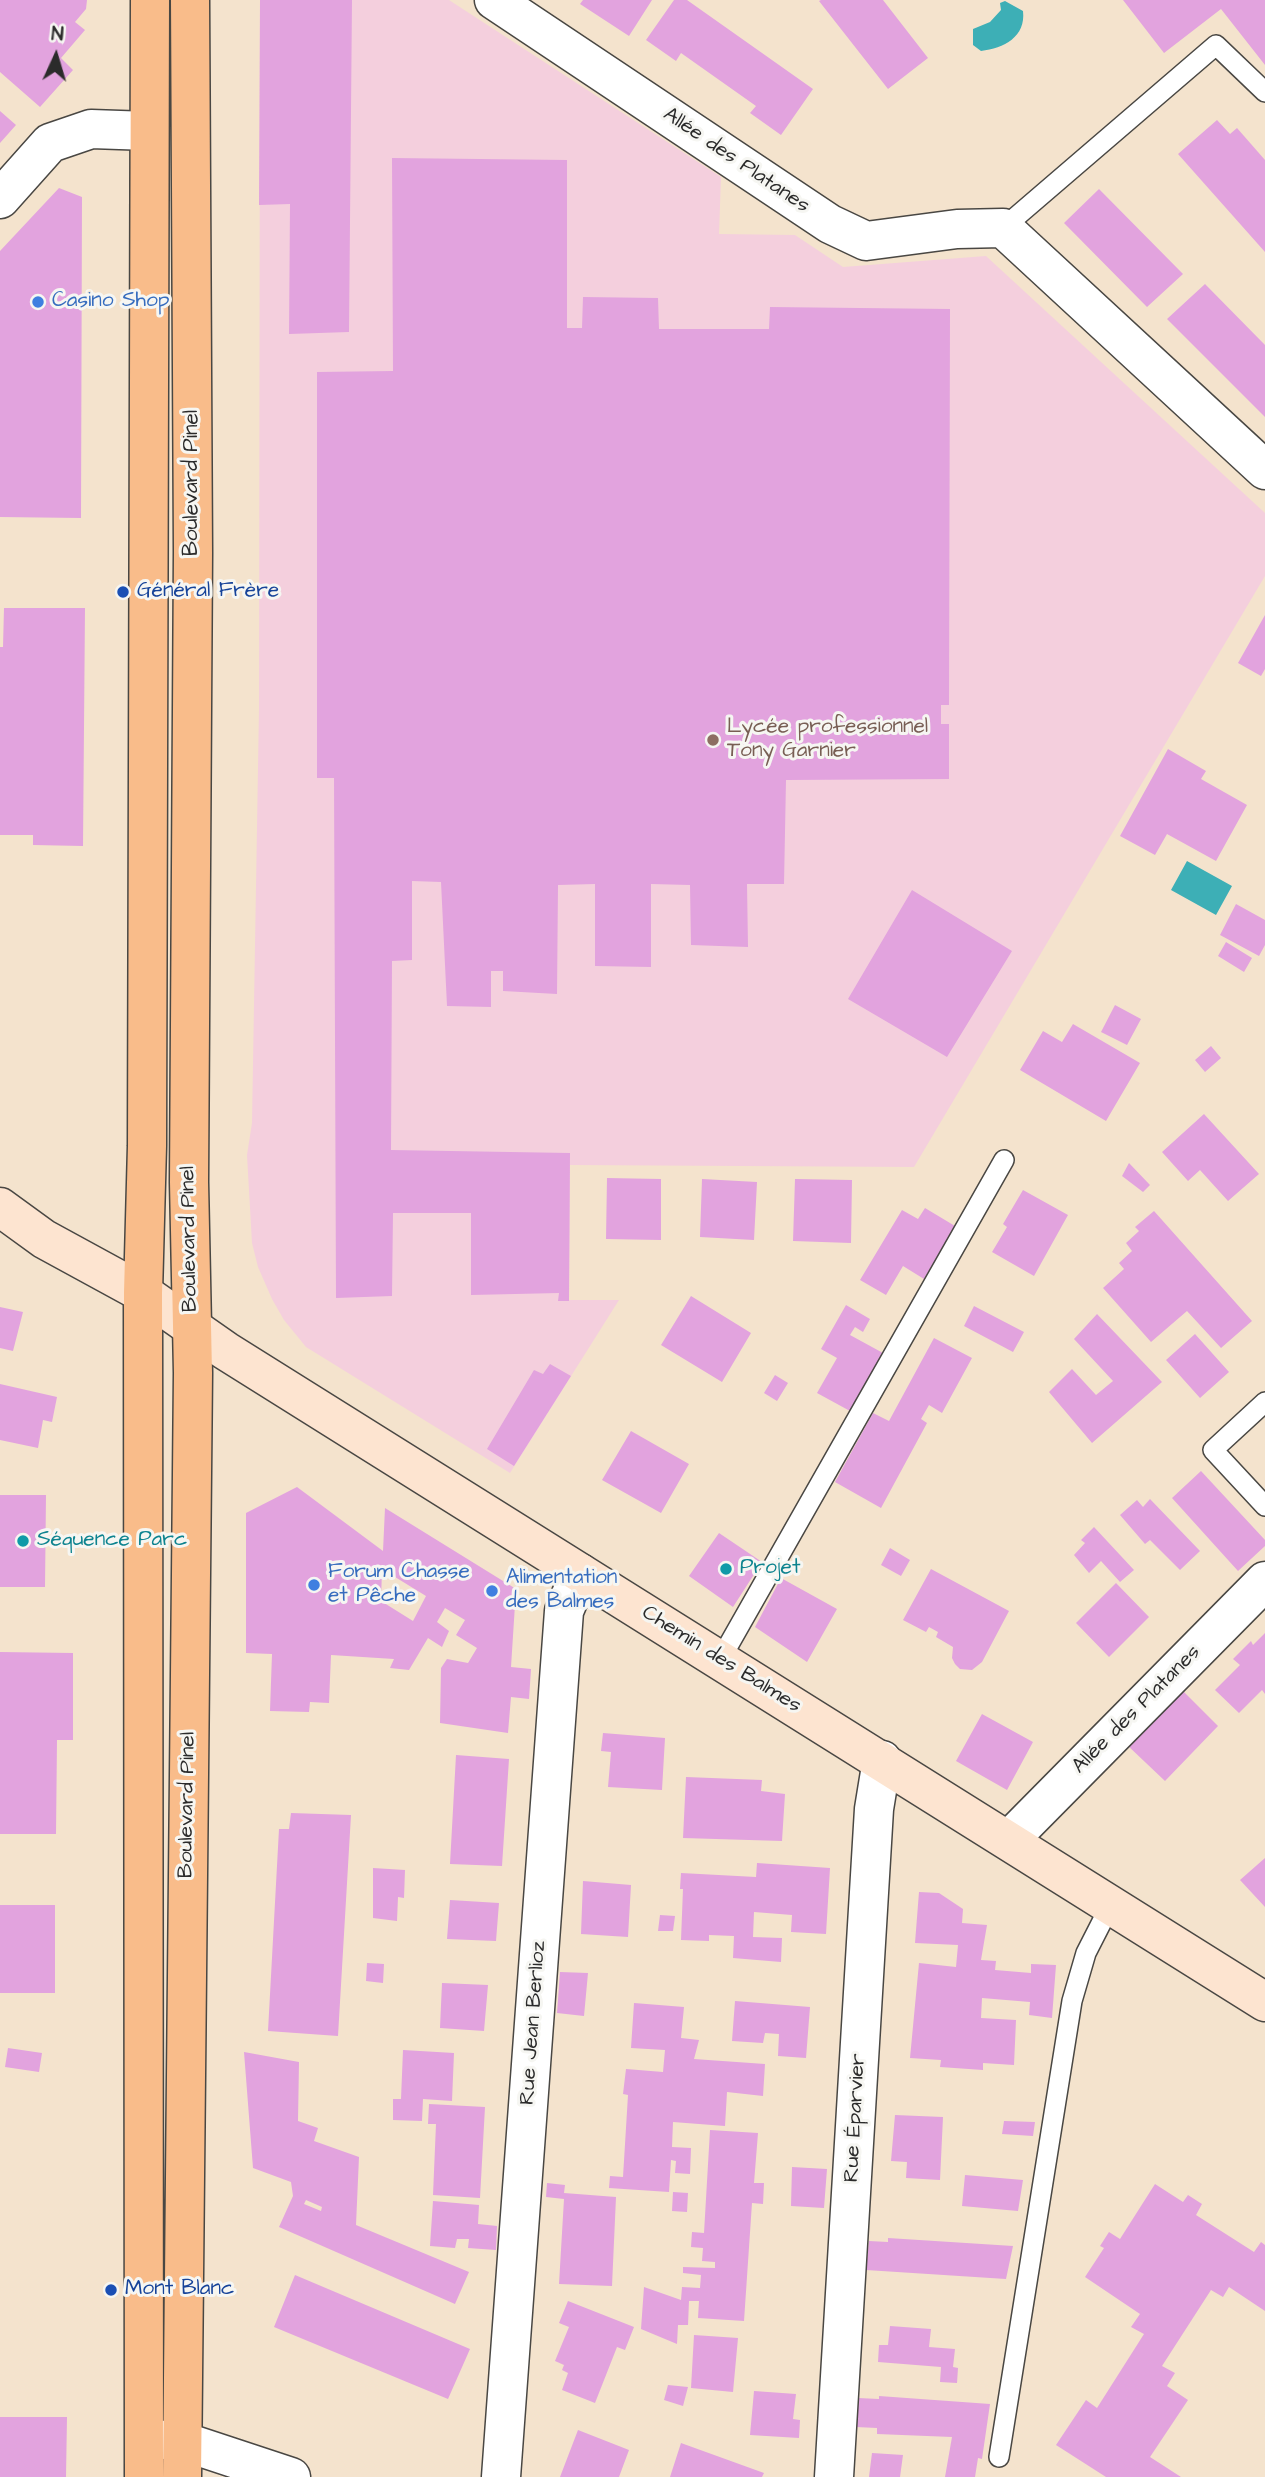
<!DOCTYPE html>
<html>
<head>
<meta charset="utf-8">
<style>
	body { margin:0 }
	#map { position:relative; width:1265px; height:2477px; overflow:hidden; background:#f4e3cd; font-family:"Architects Daughter",sans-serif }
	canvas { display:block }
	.north { position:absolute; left:21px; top:21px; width:70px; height:70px; -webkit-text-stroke:5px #f6f6f2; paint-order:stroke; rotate:4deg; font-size:19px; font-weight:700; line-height:28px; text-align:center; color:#2b2b2b }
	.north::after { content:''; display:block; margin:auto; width:24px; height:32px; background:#2b2b2b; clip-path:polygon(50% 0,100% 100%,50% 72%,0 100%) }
</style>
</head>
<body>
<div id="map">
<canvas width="1265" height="2477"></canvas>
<div class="north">N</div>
</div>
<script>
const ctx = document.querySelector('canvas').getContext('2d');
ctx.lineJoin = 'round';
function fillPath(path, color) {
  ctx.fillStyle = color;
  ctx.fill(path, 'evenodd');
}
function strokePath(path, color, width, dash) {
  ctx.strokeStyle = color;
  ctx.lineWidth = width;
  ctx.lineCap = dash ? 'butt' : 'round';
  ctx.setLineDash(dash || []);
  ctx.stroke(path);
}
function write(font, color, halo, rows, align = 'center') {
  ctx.font = font + ' "Architects Daughter",sans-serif';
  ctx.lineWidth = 6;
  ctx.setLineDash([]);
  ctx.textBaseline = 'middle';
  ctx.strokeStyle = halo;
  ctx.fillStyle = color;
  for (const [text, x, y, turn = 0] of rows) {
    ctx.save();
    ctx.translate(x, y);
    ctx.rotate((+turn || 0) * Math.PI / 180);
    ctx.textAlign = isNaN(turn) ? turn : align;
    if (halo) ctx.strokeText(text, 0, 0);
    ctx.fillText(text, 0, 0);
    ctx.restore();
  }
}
fillPath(new Path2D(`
	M260 0H449L721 177 719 234 795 235 843 267 986 256 1265 513V576L914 1167 570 1165 569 1300H619L510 1473 306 1347 284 1320 272 1299 258 1267 252 1243 247 1155 252 1123 259 709Z`), '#f4cfdd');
fillPath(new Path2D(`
	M1005 1 1023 11C1026 37 1004 48 981 51L973 45V29L990 22 1001 10 1000 3Z
	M1187 861 1232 886 1216 915 1171 890Z`), '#3dafb6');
fillPath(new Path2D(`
	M0 0H87L86 9 75 22 85 30 61 58 73 70 40 107 0 72Z
	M260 0H352L349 332 289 334 290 204 259 205Z
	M583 0H652L629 36 580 4Z
	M674 0H687L813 89 781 135 750 113 756 106 681 53 676 61 646 40Z
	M821 0H883L928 58 888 89 819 1Z
	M1123 0H1265V65L1221 9 1164 53Z
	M0 111 16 125 0 143Z
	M1217 120 1230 134 1237 128 1265 160V252L1178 154Z
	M392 158 567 160V328H582L583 297 658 298 659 329H769L770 307 950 309 949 705H941V724H949V779L786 780 784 884H747L748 947 691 945 690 885 651 884V967L595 966V884L558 885 557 994 503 991V971H491V1007L447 1006 441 882 412 881V960L392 961 391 1150 570 1153 569 1301H558L559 1293 471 1295V1213H393L392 1296 336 1298 334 778H317V372L393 371Z
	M59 188 82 197 81 518 0 517V251Z
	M1099 189 1183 274 1147 307 1064 223Z
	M1205 284 1265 345V417L1167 319Z
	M4 608H85L83 846 33 845V835H0V647H3Z
	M1265 615V669L1261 676 1238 663Z
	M1168 749 1206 771 1201 779 1247 805 1216 861 1167 834 1155 855 1120 836Z
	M912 890 1012 951 947 1057 848 999Z
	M1236 904 1265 920V945L1259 956 1220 935Z
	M1226 942 1252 958 1244 972 1218 956Z
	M1115 1005 1141 1019 1127 1045 1101 1032Z
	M1073 1024 1140 1063 1106 1121 1020 1070 1043 1031 1062 1042Z
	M1211 1046 1221 1058 1205 1072 1195 1060Z
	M1204 1114 1259 1174 1228 1201 1200 1170 1188 1181 1162 1152Z
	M1129 1163 1150 1185 1143 1192 1122 1176Z
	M607 1178 661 1179V1240L606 1239Z
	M702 1179 757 1182 754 1240 700 1237Z
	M795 1179 852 1180 851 1243 793 1241Z
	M1023 1190 1068 1215 1034 1276 992 1252 1007 1227 1003 1224Z
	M925 1208 955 1226 924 1279 903 1266 886 1295 860 1280 902 1210 918 1219Z
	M1154 1211 1252 1321 1221 1348 1187 1311 1151 1342 1103 1288 1124 1269 1119 1263 1132 1251 1126 1243 1139 1231 1135 1227Z
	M691 1296 751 1333 722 1382 661 1345Z
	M846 1305 870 1319 863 1332 855 1327 850 1335 883 1353 850 1411 817 1393 837 1358 821 1349Z
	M974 1306 1024 1332 1013 1352 964 1326Z
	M0 1307 23 1312 13 1351 0 1348Z
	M1097 1314 1162 1382 1092 1443 1049 1392 1072 1369 1096 1395 1113 1381 1074 1339Z
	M1195 1334 1229 1372 1200 1398 1166 1360Z
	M934 1338 972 1358 942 1413 929 1405 921 1419 927 1423 881 1508 835 1482 873 1413 889 1421Z
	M550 1364 571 1376 514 1466 487 1449 534 1370 543 1374Z
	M775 1375 788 1383 777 1401 764 1393Z
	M0 1384 57 1397 52 1422 43 1420 38 1448 0 1440Z
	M631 1431 689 1464 661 1513 602 1480Z
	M1201 1471 1265 1540V1546L1238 1571 1172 1498Z
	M297 1487 383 1551 385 1508 516 1589 511 1667 531 1669 529 1699 511 1697 508 1733 440 1723 441 1668 447 1659 468 1663 477 1648 456 1635 465 1620 445 1608 437 1622 449 1631 442 1647 428 1638 409 1670 390 1668 394 1659 331 1655 329 1703 310 1702 309 1712 270 1711 272 1654 246 1653V1513ZM382 1569 426 1596 413 1621 381 1601Z
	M0 1495H46L45 1587H0Z
	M1150 1499 1200 1551 1180 1570 1150 1540 1145 1544 1120 1515 1137 1500 1143 1507Z
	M1094 1527 1134 1570 1120 1582 1101 1561 1089 1573 1074 1555 1085 1543 1081 1540Z
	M719 1533 762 1562 733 1607 689 1576Z
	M890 1548 910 1560 901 1576 881 1565Z
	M931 1569 1009 1611 982 1662 972 1670 960 1669 955 1664 952 1658 953 1647 936 1637 938 1632 929 1627 926 1632 903 1620Z
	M781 1578 837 1609 807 1662 755 1627Z
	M1116 1583 1149 1617 1109 1657 1076 1623Z
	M1265 1633V1694L1262 1690 1239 1713 1215 1690 1240 1665 1233 1659 1251 1641 1253 1645Z
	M0 1652 73 1653V1740H57L56 1834H0Z
	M1181 1689 1218 1726 1165 1781 1126 1744Z
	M982 1714 1033 1742 1007 1790 956 1761Z
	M603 1733 665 1738 662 1790 608 1787 611 1752 601 1751Z
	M456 1755 509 1759 502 1866 450 1864Z
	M686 1777 762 1780 761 1791 785 1794 782 1841 683 1838Z
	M291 1813 351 1815 338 2036 268 2031 279 1829H289Z
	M1265 1858V1907L1240 1880Z
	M757 1863 830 1868 826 1934 791 1932 792 1915 754 1912 753 1937 782 1938 781 1962 733 1958 734 1936 709 1935V1941L681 1940 683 1889H680L681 1873 756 1877Z
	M373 1868 405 1870 404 1898 398 1897 397 1921 373 1918Z
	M583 1881 631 1885 628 1937 581 1934Z
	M919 1892 939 1893 963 1909 962 1923 987 1925 981 1960 996 1961 995 1970 1031 1973V1964L1056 1965 1052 2018 1029 2015 1030 2002 982 1998 981 2018 1016 2020 1014 2065 983 2063V2070L940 2067 941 2060 910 2058 919 1963 956 1967 958 1945 915 1943Z
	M450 1900 499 1903 496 1941 447 1939Z
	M0 1905H55V1993H0Z
	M660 1915 675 1916 673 1931H658Z
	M367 1963 384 1964 383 1983 366 1981Z
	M560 1972 588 1973 584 2016 557 2013Z
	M442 1983 488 1985 484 2031 440 2028Z
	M735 2001 810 2007 806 2058 778 2056 779 2034 765 2033 763 2043 732 2041Z
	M634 2003 684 2007 681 2038 699 2040 694 2059 765 2064 763 2096 727 2092 725 2126 673 2122 672 2147 691 2148 690 2174 675 2173 676 2161 671 2160 669 2192 609 2188 610 2176 623 2177 628 2095 623 2094 626 2069 663 2072 665 2050 631 2048Z
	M8 2048 42 2053 39 2072 5 2067Z
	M403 2050 454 2053 452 2101 423 2099 422 2121 393 2120V2099H401Z
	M244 2052 299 2062 298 2121 318 2128 314 2141 359 2157 356 2225 469 2272 455 2304 279 2227 293 2196 291 2182 253 2168ZM306 2200 322 2207 321 2211 304 2204Z
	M429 2104 485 2107 480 2198 433 2195 436 2124H428Z
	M895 2115 943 2117 940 2180 906 2178 907 2162 891 2161Z
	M1004 2121 1035 2122 1033 2136 1002 2134Z
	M710 2130 758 2133 754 2183H764L763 2204 752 2203 744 2321 698 2318 699 2301H689L688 2325H678L677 2344 641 2329 644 2287 681 2300 682 2287 700 2288 701 2275 683 2273V2267L715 2268V2262L702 2261 703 2248 691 2247 692 2232 704 2233Z
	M792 2167 827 2169 824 2208 791 2206Z
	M965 2175 1023 2180 1018 2211 962 2206Z
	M547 2183 565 2185 564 2193 616 2197 612 2286 559 2284 564 2199 546 2197Z
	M1155 2184 1183 2202 1188 2195 1202 2204 1196 2215 1254 2252 1261 2242 1265 2245V2311L1229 2287 1223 2297 1211 2290 1162 2366 1175 2373 1167 2386 1188 2400 1150 2457 1181 2477H1106L1056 2445 1086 2400 1097 2408 1144 2334 1131 2327 1140 2314 1085 2277 1104 2248 1100 2246 1109 2232 1120 2239Z
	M673 2192 688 2193 687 2212 672 2211Z
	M433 2201 479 2205 478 2224 497 2226 496 2250 468 2248 469 2239H457L455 2248 430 2246Z
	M888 2238 1013 2246 1006 2279 866 2270 869 2241 888 2242Z
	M295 2275 470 2349 448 2399 274 2327Z
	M568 2301 634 2327 625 2350 617 2347 595 2403 562 2390 568 2373 562 2370 564 2365 555 2361 569 2327 559 2323Z
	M890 2326 931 2329 929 2347 955 2349 953 2367 958 2368 957 2383 940 2382 941 2367 878 2362 879 2345H888Z
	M694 2335 738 2338 733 2392 691 2388Z
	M668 2385 688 2387 683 2406 664 2400Z
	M754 2391 796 2394 793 2419 800 2420 799 2438 750 2435Z
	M879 2396 990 2404 982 2459 978 2458 975 2477H945L952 2437 877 2434V2428L856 2427 858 2398 879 2399Z
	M0 2417H67L66 2477H0Z
	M578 2430 629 2450 619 2477H560Z
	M681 2443 764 2473 762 2477H670Z
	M872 2453 903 2455 900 2477H869Z`), '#e2a3de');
const lane = new Path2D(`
	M1003 228 1216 45 1265 92
	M1265 1402 1213 1450 1265 1506
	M720 1660 1004 1160
	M999 2457 1072 2001 1086 1953 1111 1904`);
const street = new Path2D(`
	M494 0 830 224 866 241 957 229 1003 228 1265 470
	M0 199 50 143 91 129 149 131
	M1009 1840 1265 1581
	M149 2439 182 2441 291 2477
	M501 2477 564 1611 580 1573
	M834 2477 874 1809 882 1760`);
const secondary = new Path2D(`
	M0 1207 44 1239 143 1293 226 1351 1265 2002`);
const primary = new Path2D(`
	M144 2477 143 1293 147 1146 150 0
	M182 2477 193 1373 189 1182 193 552 190 0`);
strokePath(lane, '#494743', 22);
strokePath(street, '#494743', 41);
strokePath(secondary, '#494743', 41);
strokePath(primary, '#494743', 41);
strokePath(lane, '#fff', 19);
strokePath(street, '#fff', 38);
strokePath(secondary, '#fde4d0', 38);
strokePath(primary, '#f9bc8a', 38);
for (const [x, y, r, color] of [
	[38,302,7,"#3f7fe0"],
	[123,592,7,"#1a4fb4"],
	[713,740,7,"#8d6e63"],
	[23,1541,7,"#0f9aa8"],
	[726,1569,7,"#0f9aa8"],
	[314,1585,7,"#3f7fe0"],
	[492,1591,7,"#3f7fe0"],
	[111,2290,7,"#1a4fb4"]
]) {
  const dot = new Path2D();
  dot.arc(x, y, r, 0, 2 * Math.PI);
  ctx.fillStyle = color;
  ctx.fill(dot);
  strokePath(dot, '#f6f6f2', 2.5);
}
write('21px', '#2b2b2b', '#f6f6f2', [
	["Allée des Platanes",736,161,34],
	["Boulevard Pinel",193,483,-90],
	["Boulevard Pinel",190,1239,-91],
	["Chemin des Balmes",721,1660,32],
	["Allée des Platanes",1137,1710,-45],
	["Boulevard Pinel",188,1805,-89],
	["Rue Jean Berlioz",534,2023,-86],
	["Rue Éparvier",856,2118,-87]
]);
write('21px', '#366cbe', '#f6f6f2', [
	["Casino Shop",52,302],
	["Forum Chasse",328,1573],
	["et Pêche",328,1597],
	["Alimentation",506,1579],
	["des Balmes",506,1603]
], 'left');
write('21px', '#164399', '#f6f6f2', [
	["Général Frère",137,592],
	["Mont Blanc",125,2290]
], 'left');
write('21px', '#785e54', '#f6f6f2', [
	["Lycée professionnel",727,728],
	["Tony Garnier",727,752]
], 'left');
write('21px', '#0d838f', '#f6f6f2', [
	["Séquence Parc",37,1541],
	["Projet",740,1569]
], 'left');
</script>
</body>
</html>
